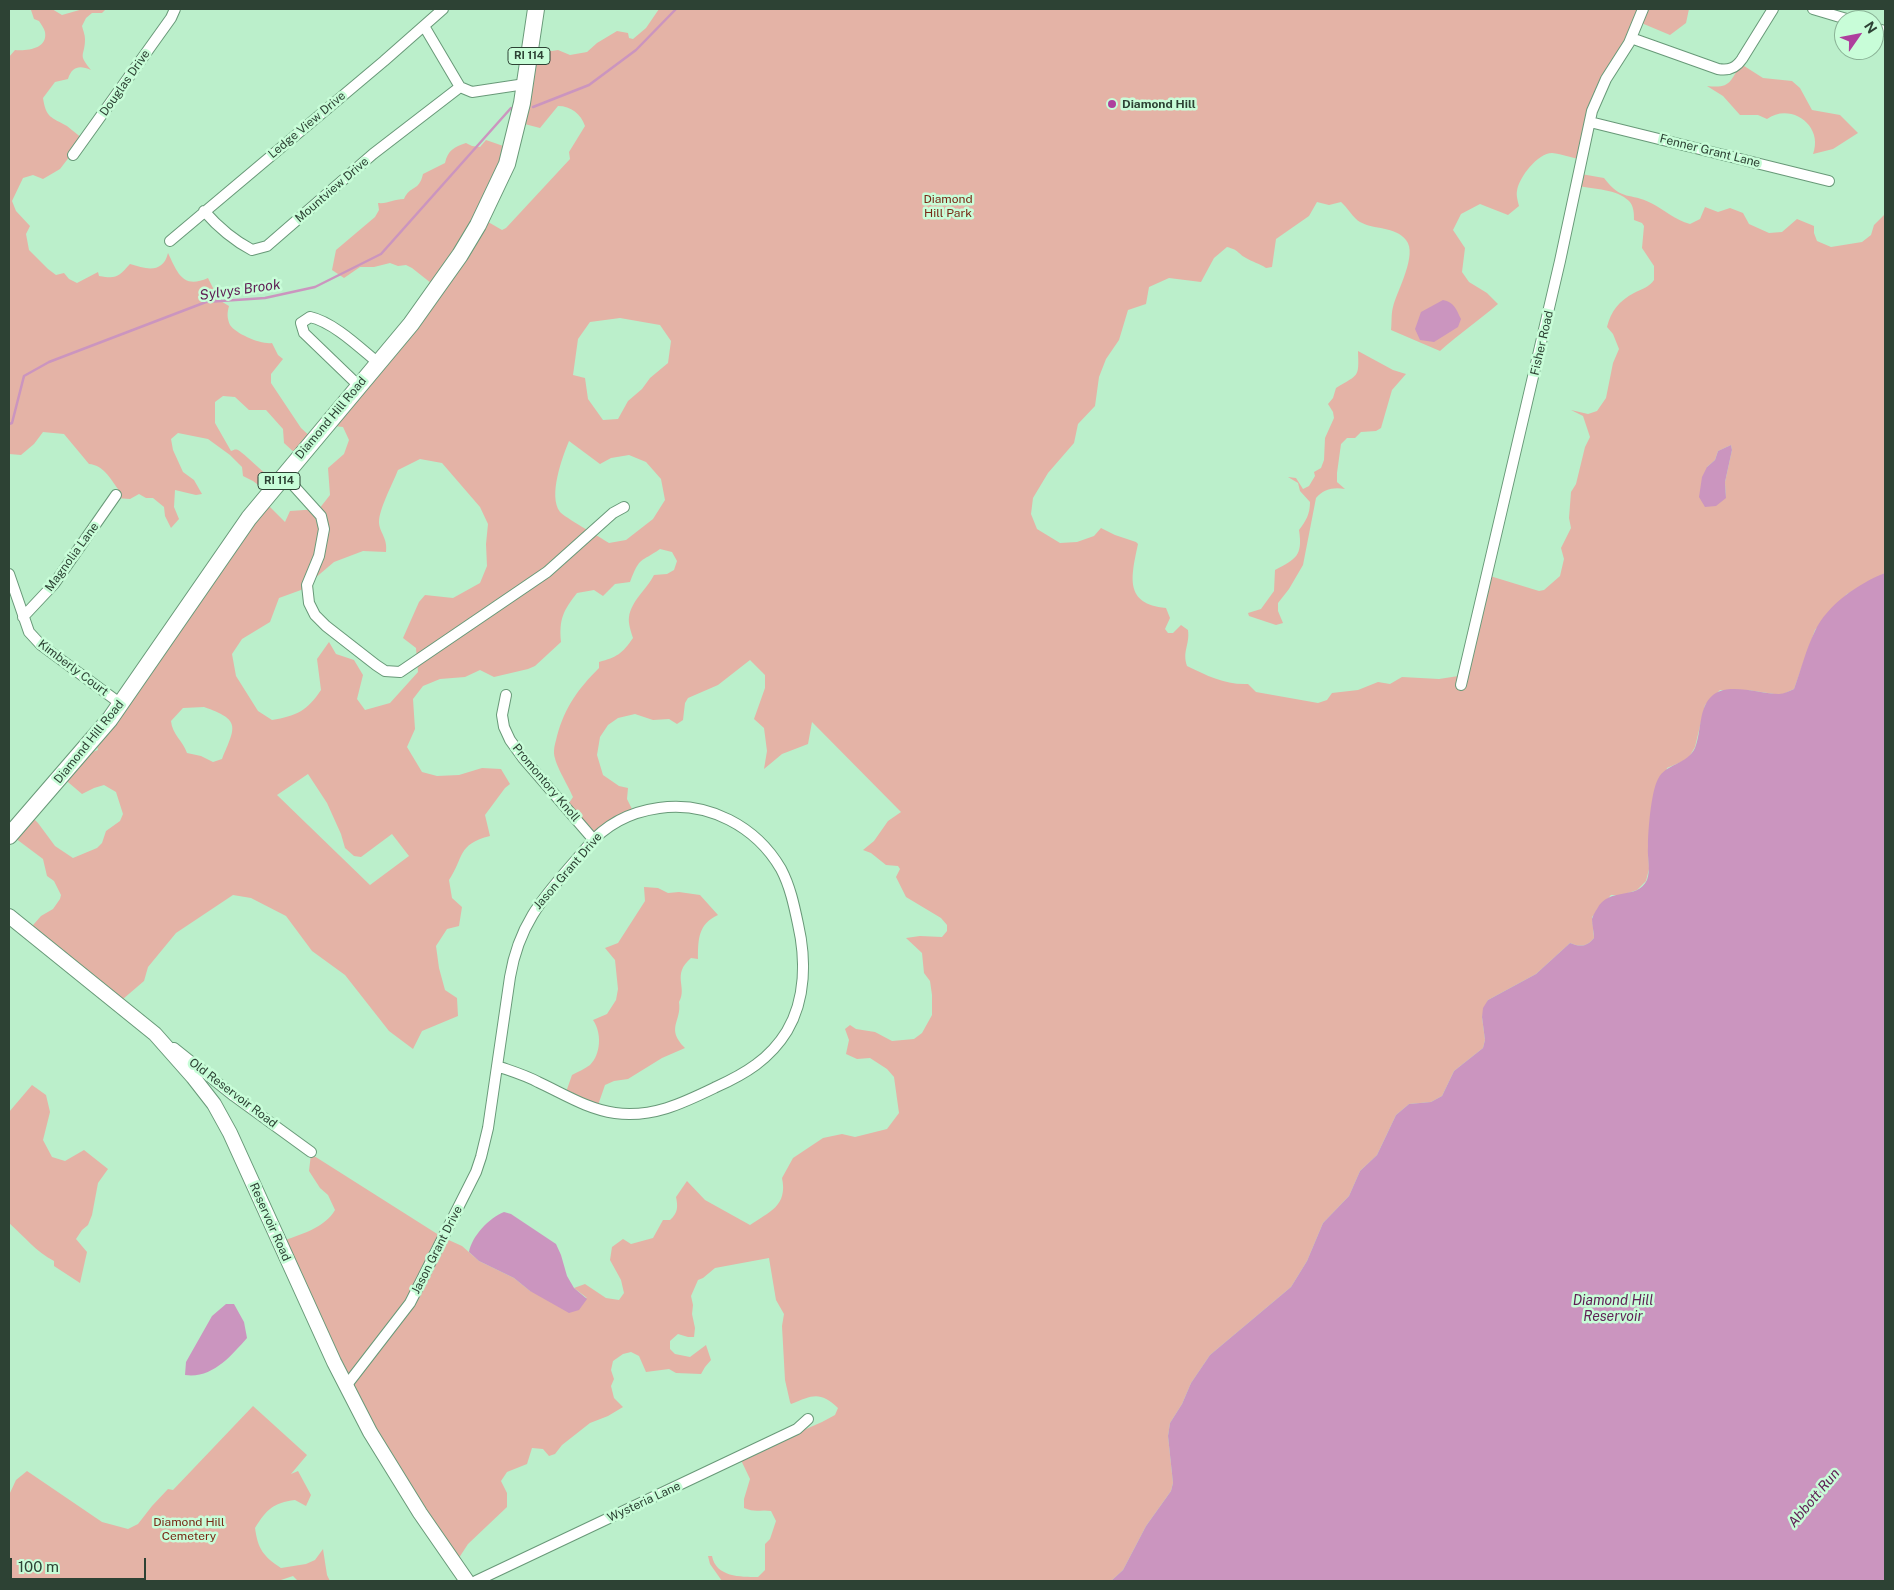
<!DOCTYPE html>
<html>
<head>
<meta charset="utf-8">
<style>
	body { margin:0 }
	#map { position:relative; width:1894px; height:1590px; overflow:hidden; background:#bbefcb; font-family:"Public Sans",sans-serif }
	canvas { display:block }
	.frame { position:absolute; inset:0; border:10px solid #2d4234; pointer-events:none }
	.north { position:absolute; left:1834px; top:10px; width:50px; height:50px; box-sizing:border-box; background:#c8fdd8; border:1px solid #8ab296; border-radius:50%; rotate:57deg; font-size:14px; font-weight:700; line-height:20px; text-align:center; color:#2d4234 }
	.north::after { content:''; display:block; margin:auto; width:18px; height:22px; background:#ae3f9d; clip-path:polygon(50% 0,100% 100%,50% 72%,0 100%) }
	.scale { position:absolute; left:10px; top:1558px; width:136px; height:22px; box-sizing:border-box; border:2px solid #2d4234; border-top:0; padding-left:6px; font-size:15px; line-height:18px; white-space:nowrap; color:#2d4234; -webkit-text-stroke:4px #c8fdd8; paint-order:stroke }
</style>
</head>
<body>
<div id="map">
<canvas width="1894" height="1590"></canvas>
<div class="frame"></div>
<div class="north">N</div>
<div class="scale">100 m</div>
</div>
<script>
const ctx = document.querySelector('canvas').getContext('2d');
ctx.lineJoin = 'round';
function fillPath(path, color) {
  ctx.fillStyle = color;
  ctx.fill(path, 'evenodd');
}
function strokePath(path, color, width, dash) {
  ctx.strokeStyle = color;
  ctx.lineWidth = width;
  ctx.lineCap = dash ? 'butt' : 'round';
  ctx.setLineDash(dash || []);
  ctx.stroke(path);
}
function write(font, color, halo, rows, align = 'center') {
  ctx.font = font + ' "Public Sans",sans-serif';
  ctx.lineWidth = 5;
  ctx.setLineDash([]);
  ctx.textBaseline = 'middle';
  ctx.strokeStyle = halo;
  ctx.fillStyle = color;
  for (const [text, x, y, turn = 0] of rows) {
    ctx.save();
    ctx.translate(x, y);
    ctx.rotate((+turn || 0) * Math.PI / 180);
    ctx.textAlign = isNaN(turn) ? turn : align;
    if (halo) ctx.strokeText(text, 0, 0);
    ctx.fillText(text, 0, 0);
    ctx.restore();
  }
}
fillPath(new Path2D(`
	M33 9H52L62 15 83 9H106L102 13H92L86 18 82 26C83 30 85 35 85 39 85 57 77 53 91 70 80 65 72 66 68 79L55 82 43 98C46 118 51 117 67 126 72 130 78 135 83 139L60 169 43 179 33 175 23 178 12 201 16 211 30 226 26 234 29 250 48 269 56 275 64 273 69 279 77 283 98 272 99 276C117 279 118 277 130 264 146 269 163 274 168 253 178 274 183 289 208 278L213 288 216 290 219 300 229 306C227 313 227 318 230 325 236 334 262 345 272 343L278 355 283 359 271 374V383L301 428 314 440 296 454 284 443 283 429 266 410H249L235 397 223 396 215 402V423L231 451C234 450 235 449 238 450 241 451 270 478 275 482L265 490 253 481 243 476 242 467 230 455 208 439 178 433 171 439 173 450 183 472 194 480 202 494 196 495 175 490 174 507 179 519 171 528 165 516 164 507 153 498H146L139 494 130 499 116 498 118 489C110 478 103 465 89 464L64 434 43 432 34 444 21 455 9 454V57L15 50C27 51 48 49 45 32 44 28 41 24 39 21L34 19 31 10Z
	M659 9H1689L1686 23 1670 35 1639 22 1604 84 1583 160C1573 158 1562 154 1552 153 1538 153 1519 177 1517 191 1516 195 1518 202 1519 206L1508 215 1480 204 1461 214 1453 230 1465 248 1462 272 1469 282 1487 293 1498 304C1479 320 1459 334 1440 351L1391 330C1392 322 1391 314 1393 307 1397 291 1418 254 1406 240 1395 226 1374 230 1360 222 1354 219 1347 207 1341 202L1329 205 1317 202 1309 216 1276 239 1272 267 1266 268C1259 263 1252 262 1246 258 1237 253 1239 250 1227 247L1214 258 1201 282 1169 278 1149 287 1146 304 1128 310 1119 340 1106 359 1099 377 1095 406 1078 424 1074 443 1048 473 1033 498 1031 514 1037 529 1060 543 1077 542 1094 536 1101 528 1115 535 1136 542 1138 544C1131 577 1124 604 1166 608L1170 618 1165 629 1168 633H1173L1181 625 1188 630C1190 645 1182 651 1187 666 1208 676 1225 685 1248 684L1256 692 1318 703 1327 700 1332 693 1358 690 1378 682 1390 684 1402 677 1439 679 1465 675 1490 576 1539 591 1544 590 1560 576 1564 559 1561 548 1571 528 1569 518 1571 492 1576 484 1585 447 1590 437 1583 416 1571 410 1588 414 1597 411 1606 398 1613 363 1619 349 1613 334 1607 327C1611 311 1619 301 1634 293 1642 289 1649 287 1654 280V266L1642 248 1644 226 1642 223 1634 220C1634 214 1634 206 1629 201 1617 189 1594 189 1578 186L1581 174 1604 178C1622 202 1630 192 1651 203 1665 210 1675 220 1690 224L1700 219 1705 207 1718 212 1730 208 1743 213 1749 224 1769 233 1782 232 1797 219 1814 226V233L1817 241 1831 247 1862 242 1871 235 1874 225 1885 214V573L1847 594 1815 630 1794 689 1781 695 1748 690H1720L1705 705 1695 747 1688 759 1667 768 1648 846 1649 869 1646 881 1637 890 1622 895H1611L1592 917 1594 938C1587 947 1580 947 1570 943L1536 974 1488 1000 1482 1017 1485 1040 1483 1048 1454 1071 1442 1096 1431 1102 1409 1104 1396 1115 1377 1155 1360 1171 1349 1196 1323 1223 1307 1261 1291 1287 1210 1355 1191 1383 1182 1404 1170 1423 1168 1436 1173 1483 1171 1491 1146 1526 1123 1570 1111 1581H722L710 1564 708 1556H712C716 1577 740 1577 758 1577L765 1570V1544L770 1539 776 1521 771 1511C760 1509 756 1513 744 1508V1499L750 1479 740 1458 822 1422 835 1415 838 1408C820 1391 813 1395 791 1404L790 1402 785 1380 782 1326 784 1314 776 1300 769 1258 715 1268 703 1278 698 1280 691 1296 693 1305 692 1314 695 1328 694 1337H688L678 1334 670 1341V1349L675 1354 690 1357 706 1345 711 1360 705 1367 701 1374 676 1373 669 1369 646 1372 639 1356 631 1352 623 1354 613 1361 611 1370 614 1379 611 1386 614 1398 623 1407 608 1416 590 1423 562 1445 555 1454 549 1456 543 1449 532 1448 527 1464 507 1472 501 1481 507 1493V1507L468 1544 455 1564 400 1478 280 1242C299 1235 325 1228 335 1210L328 1195 320 1188 309 1171 311 1154 442 1237 462 1246 479 1261 514 1278 530 1291 587 1298 574 1288 585 1284 606 1298 619 1300 624 1293 621 1280 610 1260 612 1247 623 1239 631 1244 653 1238 663 1220H670C678 1213 678 1207 676 1197L687 1181 705 1200 750 1225C769 1212 788 1206 782 1178L793 1158 823 1138 842 1134 855 1137 887 1129 899 1113 894 1077 887 1069 870 1058 857 1059 846 1054 849 1040 845 1029 850 1025 856 1029 875 1032 892 1041 914 1039 922 1033 932 1015V995L930 981 924 973 922 953 906 938 920 936 942 937 947 931V925L941 918 906 897 896 877 900 869 898 866 886 865 871 853 863 850 874 841 888 821 901 812 812 722 808 744 782 754 764 769 767 751 764 728 754 719 765 688V675L750 660 718 685 688 698 685 703 683 720 677 724 669 719 653 720 635 714 618 718 608 725 600 737 597 755 603 775 619 786 628 788 627 799 634 813 592 839 565 809 573 797C568 785 553 762 554 751 554 746 556 741 557 736 565 707 578 689 599 668V662C617 657 622 654 633 638 631 632 628 623 629 617 631 601 647 589 654 575L667 574 674 570 677 561 672 552 660 549C640 563 640 556 630 582L615 584 603 596 594 590 577 593C563 611 559 619 561 642L535 666 528 669 494 677 480 670 465 677 440 679 423 686 413 699 415 729 407 747 422 772 437 776 459 775 482 768 501 769 510 784 505 788 485 815 490 836C457 844 464 858 449 880L452 898 462 907 459 926 447 929 436 946 439 968 445 990 457 998 458 1016 422 1031 413 1049 389 1031 345 975 312 951 286 916 251 898 233 895 176 933 148 967 144 981 116 1005 27 932 41 916 53 909 60 899 61 895 54 881 47 876 43 859 11 835 30 815 38 823 55 846 73 858 97 848 102 843 106 831 120 821 123 814 116 792 104 785 94 788 82 794 62 777 78 757 98 750 95 737 131 688 143 687 140 675 263 500 285 522 290 511 319 509 330 495 328 468 344 454 349 440 343 427 325 425 436 287 412 268 406 265 398 266 390 263 374 267H360L344 278 332 270 336 250 375 217 379 210 378 203C388 204 394 199 404 199 410 185 419 192 423 174L445 163C448 150 454 147 466 143L472 146 480 147 486 140 509 148 483 219 502 230 506 228 570 159 569 152 585 126C581 114 571 106 558 106L540 128 517 122 530 47 552 51 558 50 570 55 587 52 597 43 617 31 628 33 629 38 633 39 646 28ZM620 318 660 325 671 341 668 363 650 378 642 389 628 401 618 419 603 420 588 399 585 378 573 375 578 339 590 322ZM569 441 600 464 611 458 629 455 646 462 661 479 665 500 653 519 626 540 609 543C600 537 564 517 560 512 548 496 562 458 569 441ZM1731 445 1732 450 1725 482 1726 498 1707 467 1715 460 1718 451ZM420 459 442 463 480 507 488 524 486 544 487 566 480 583 453 598 425 595 419 602 403 638 416 648 418 672 390 703 365 710 357 699 363 675 354 660 336 654 329 642 317 659 321 690C307 711 296 716 272 720L258 711 236 676 232 654 242 639 270 622 279 598 301 590 334 562 363 551 386 552C388 538 379 532 379 522 379 509 393 483 398 470ZM204 707C241 720 236 726 222 759L213 762 201 756 187 753C183 741 172 734 171 721L183 708ZM308 774 327 803 341 834 345 848 354 856 361 857 392 834 409 856 370 885 277 795Z
	M1741 64 1763 78 1792 81 1800 88 1812 110 1840 115 1858 133 1833 149 1813 154C1824 125 1790 102 1767 119L1758 115H1740L1723 96 1707 86C1731 89 1730 81 1741 64Z
	M1358 351 1393 370 1406 374 1392 390 1381 428 1376 431 1361 432 1355 438H1347L1341 444 1337 473V482L1345 489C1333 487 1324 489 1316 498L1303 565 1289 589 1278 603V611L1283 623 1276 625 1249 616 1248 613 1261 609 1274 591 1275 570C1296 559 1303 556 1299 530 1306 521 1310 514 1310 502L1300 491 1298 483 1288 477 1296 478 1303 489 1309 486 1315 476 1314 472 1321 468 1324 460 1325 438 1334 418 1333 412 1328 404 1333 398 1336 388C1359 374 1359 378 1358 351Z
	M644 887 658 888 668 893 679 892 700 895 718 915C698 924 698 940 698 959L691 958C671 975 688 987 679 1002 682 1022 665 1028 685 1048L662 1058 628 1079 614 1081 605 1085 597 1108 565 1095 572 1075C577 1072 585 1069 590 1065 601 1054 602 1033 593 1020L607 1014 616 1000 618 989 615 960 605 948 618 943 645 901Z
	M32 1085 46 1095 50 1112 43 1140 52 1157 65 1161 84 1150 108 1169 98 1183 92 1215 88 1225 82 1230 76 1239 87 1252 80 1283 54 1266V1261C36 1252 24 1236 9 1223V1112Z
	M253 1406 307 1455 291 1474 298 1471 311 1495 306 1506 295 1500C273 1503 267 1509 255 1528 258 1549 263 1556 281 1568L306 1564 315 1560 323 1549 327 1575 330 1581H298L293 1576 278 1581H9V1495L16 1480 27 1471 102 1522 128 1529 138 1524 152 1506 168 1489 173 1490Z`), '#e4b3a6');
fillPath(new Path2D(`
	M1443 300C1454 302 1456 309 1461 319L1458 327 1434 342 1420 340 1415 329 1421 312Z
	M1731 445 1732 450 1725 482 1726 498 1716 506 1705 507 1699 497 1702 477 1707 467 1715 460 1718 451Z
	M1885 573V1581H1111L1123 1570 1146 1526 1171 1491 1173 1483 1168 1436 1170 1423 1182 1404 1191 1383 1210 1355 1291 1287 1307 1261 1323 1223 1349 1196 1360 1171 1377 1155 1396 1115 1409 1104 1431 1102 1442 1096 1454 1071 1483 1048 1485 1040 1482 1017 1483 1008 1488 1000 1536 974 1570 943C1580 947 1587 947 1594 938 1594 932 1592 925 1592 919 1593 915 1595 912 1597 909 1609 886 1637 901 1647 880 1651 870 1647 857 1648 846 1648 831 1651 792 1658 779 1666 763 1687 765 1695 748 1702 731 1698 707 1713 695 1728 682 1761 694 1779 694 1784 694 1789 691 1794 689 1801 670 1806 649 1815 631 1827 605 1859 583 1885 573Z
	M504 1212 511 1214 556 1244 561 1255 567 1276 574 1288 587 1299 579 1310 569 1313 530 1291 514 1278 479 1261 469 1252C472 1236 489 1218 504 1212Z
	M226 1304H234L244 1322 247 1338C231 1356 212 1379 185 1375L186 1362 212 1316Z`), '#cb95bf');
strokePath(new Path2D(`
	M533 107 589 85 636 50 676 9
	M9 424 12 423 24 376 49 362 206 302 265 298 315 287 381 254 511 108`), '#cb95bf', 2.5);
const minor = new Path2D(`
	M1813 9 1850 20
	M424 26 460 87 472 92 525 84
	M1874 28 1885 31
	M1631 38 1718 69C1729 71 1736 68 1742 59L1773 9
	M1590 122 1829 181
	M73 155 171 18 175 9
	M204 211C218 227 233 240 252 250L267 246 373 154 460 87
	M170 241 384 61 443 9
	M359 386 304 333 301 323 310 317C333 322 359 347 377 362
	M284 475 321 516 324 529 319 556 307 585 309 603 315 615 326 626 376 665 385 671 400 672 547 572 613 513 624 507
	M9 574 29 632 41 645 121 704
	M23 617 54 584 116 495
	M1461 685 1560 261 1592 111 1606 79 1629 43 1643 9
	M506 695 502 715 504 727 510 740 523 758 593 839
	M174 1048 234 1096 311 1152
	M346 1386 410 1303 476 1172 481 1157 488 1128 510 977C520 917 550 891 587 847 605 825 630 812 659 808 708 801 756 826 781 869 790 886 794 905 798 924 806 959 806 999 787 1031 770 1059 745 1074 716 1087 683 1103 653 1118 615 1113 587 1109 564 1094 538 1082 525 1075 511 1071 497 1066
	M476 1581 797 1429 808 1419`);
const tertiary = new Path2D(`
	M9 916 155 1034 193 1077 214 1104 230 1133 334 1362 370 1432 420 1513 467 1581`);
const primary = new Path2D(`
	M9 836 110 719 249 518 411 324 460 255 478 225 507 164 522 103 536 9`);
strokePath(minor, '#689978', 12);
strokePath(tertiary, '#689978', 16);
strokePath(primary, '#689978', 18);
strokePath(minor, '#fff', 10);
strokePath(tertiary, '#fff', 14);
strokePath(primary, '#fff', 16);
for (const [x, y, r, color] of [
	[1112,104,5,"#ae3f9d"]
]) {
  const dot = new Path2D();
  dot.arc(x, y, r, 0, 2 * Math.PI);
  ctx.fillStyle = color;
  ctx.fill(dot);
  strokePath(dot, '#c8fdd8', 2);
}
for (const [x, y, w] of [
	[529,56,42],
	[279,481,42]
]) {
  const box = new Path2D();
  box.roundRect(x - w / 2, y - 8.5, w, 17, 4);
  ctx.fillStyle = '#c8fdd8';
  ctx.fill(box);
  strokePath(box, '#2d4234', 1);
}
write('bold 11px', '#2d4234', null, [
	["RI 114",529,56],
	["RI 114",279,481]
]);
write('12px', '#2d4234', '#c8fdd8', [
	["Douglas Drive",125,83,-55],
	["Ledge View Drive",307,125,-40],
	["Fenner Grant Lane",1710,151,14],
	["Mountview Drive",332,190,-41],
	["Fisher Road",1542,343,-77],
	["Diamond Hill Road",331,418,-50],
	["Magnolia Lane",72,557,-54],
	["Kimberly Court",73,668,37],
	["Diamond Hill Road",89,742,-51],
	["Promontory Knoll",546,783,50],
	["Jason Grant Drive",568,871,-49],
	["Old Reservoir Road",233,1093,37],
	["Reservoir Road",270,1222,66],
	["Jason Grant Drive",437,1250,-63],
	["Wysteria Lane",644,1502,-25]
]);
write('bold 12px', '#2d4234', '#c8fdd8', [
	["Diamond Hill",1122,104]
], 'left');
write('12px', '#772815', '#c8fdd8', [
	["Diamond",948,199],
	["Hill Park",948,213],
	["Diamond Hill",189,1522],
	["Cemetery",189,1536]
]);
write('italic 14px', '#602056', '#c8fdd8', [
	["Sylvys Brook",240,290,-8],
	["Diamond Hill",1613,1301],
	["Reservoir",1613,1317],
	["Abbott Run",1814,1498,-50]
]);
</script>
</body>
</html>
